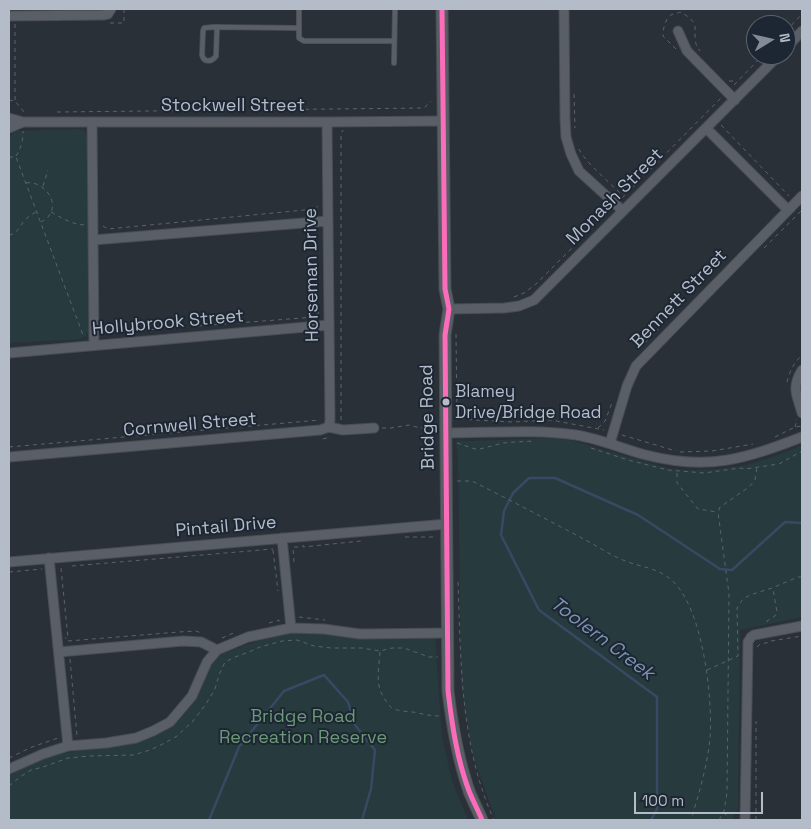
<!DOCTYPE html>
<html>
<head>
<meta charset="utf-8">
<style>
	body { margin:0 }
	#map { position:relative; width:811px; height:829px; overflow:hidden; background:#2a3038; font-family:"Space Grotesk",sans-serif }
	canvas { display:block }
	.frame { position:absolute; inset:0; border:10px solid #b4bcc9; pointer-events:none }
	.north { position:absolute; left:746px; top:15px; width:50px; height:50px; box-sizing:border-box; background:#1d2633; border:1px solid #59626f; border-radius:50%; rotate:81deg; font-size:14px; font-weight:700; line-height:20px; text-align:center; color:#b4bcc9 }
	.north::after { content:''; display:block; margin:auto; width:18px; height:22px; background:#848b96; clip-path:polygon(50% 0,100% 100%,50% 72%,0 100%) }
	.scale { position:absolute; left:634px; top:792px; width:129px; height:22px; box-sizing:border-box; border:2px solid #b4bcc9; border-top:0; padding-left:6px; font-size:15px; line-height:18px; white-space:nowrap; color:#b4bcc9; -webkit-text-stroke:4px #1d2633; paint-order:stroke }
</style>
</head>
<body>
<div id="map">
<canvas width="811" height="829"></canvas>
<div class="frame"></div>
<div class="north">N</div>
<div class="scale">100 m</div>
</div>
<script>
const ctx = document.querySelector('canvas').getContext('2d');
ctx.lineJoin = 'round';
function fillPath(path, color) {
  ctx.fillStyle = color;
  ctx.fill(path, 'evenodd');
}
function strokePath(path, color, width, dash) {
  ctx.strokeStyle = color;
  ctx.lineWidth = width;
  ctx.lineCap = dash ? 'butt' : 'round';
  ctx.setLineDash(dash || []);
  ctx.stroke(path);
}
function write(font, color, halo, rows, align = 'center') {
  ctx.font = font + ' "Space Grotesk",sans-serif';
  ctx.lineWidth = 4;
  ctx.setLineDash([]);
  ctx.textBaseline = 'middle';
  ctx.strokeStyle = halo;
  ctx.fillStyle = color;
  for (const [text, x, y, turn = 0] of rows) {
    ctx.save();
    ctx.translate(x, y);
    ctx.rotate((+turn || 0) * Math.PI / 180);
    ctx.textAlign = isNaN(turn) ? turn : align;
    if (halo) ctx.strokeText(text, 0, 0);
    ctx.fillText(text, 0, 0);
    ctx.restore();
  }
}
fillPath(new Path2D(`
	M83 129 88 137 89 331 85 336 80 339 9 343V137L14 131Z
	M550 438 570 440 670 469 691 470 716 469 747 465 773 457 802 445V617L740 630 738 809 732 820H496L473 756 461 685 458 460 456 440 470 441Z
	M291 633 324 634 360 639 435 637 442 737 452 781 468 820H9V774C27 763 49 755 70 752 105 747 142 746 173 726 178 722 194 703 198 697 205 684 207 667 218 656 221 653 227 651 232 650 251 642 271 638 291 633Z`), '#273a3e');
strokePath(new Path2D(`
	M209 820 239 747 284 691 324 675 348 702 355 725 375 750 371 789 362 820
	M651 820 657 809V697L539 610 501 535 504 511 513 493 529 478H555L638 515 720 569 732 570 785 522 802 523`), '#384963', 2.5);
const lane = new Path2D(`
	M299 9V38L304 41H394
	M217 27 216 56C212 62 204 63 202 55L203 31 204 28 213 27 298 28
	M394 63 395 9`);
const street = new Path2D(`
	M564 9 565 118 566 137 571 154 579 171 623 211
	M9 16 103 15 108 14 111 9
	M678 31 687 51 735 100
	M786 48 802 31
	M9 118 23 122H327L444 121
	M327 122 330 420 329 427
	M92 123 94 345
	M9 128 23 122
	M706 128 788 210
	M93 240 328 221
	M449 309 504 308 519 306 534 300 779 55
	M9 353 329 325
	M802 370C791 388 797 395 802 413
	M446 433C489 433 534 429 576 435 601 439 623 449 646 455 708 471 745 459 802 437
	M610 443 627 386 636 366 802 196
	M9 457 320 430 329 427 343 430 374 428
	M282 538 291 628
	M49 558 68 746
	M9 562 447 524
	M59 652 183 641 201 642 217 650
	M9 769 43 754 68 746 106 743 136 738 153 731 170 722 192 696 207 662 217 650 248 637 291 628 324 629 360 634 447 633
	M745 820 748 642 751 637 754 635 802 626`);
const secondary = new Path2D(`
	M442 9 445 289 449 309 445 335 448 691C452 725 458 759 469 791 473 801 478 811 482 820`);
strokePath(lane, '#484c53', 6);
strokePath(street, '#484c53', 11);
strokePath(secondary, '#484c53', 13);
strokePath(new Path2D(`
	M110 23H124V9
	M786 31 802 14
	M676 49 663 36C663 29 665 19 671 15 672 14 679 13 680 12 707 25 687 35 700 51
	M729 81H737
	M734 85 763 55
	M574 94 575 128
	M9 100 15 101 24 112
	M15 100V24
	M57 112 424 108 431 101
	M721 125 789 196
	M579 149C584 161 610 183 620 193H625
	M16 156C21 148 23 141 23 131
	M9 157H16L83 335 86 336
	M26 183C43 180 61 202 48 217 46 219 43 221 41 222
	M43 186 48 170
	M622 198 721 98
	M51 212C62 218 71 224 84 225
	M103 226 108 229 315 209 318 206
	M9 235C18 234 19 226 25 220 28 217 32 214 36 212
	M764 248 802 210
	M514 297 524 293 536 284 610 210
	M103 331 107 333 315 317 319 312
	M456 334 457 419 512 422 551 420 604 430
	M639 349 666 321
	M787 382C790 370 794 363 802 355
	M341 420V134L343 130
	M795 427 797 421 796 419
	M382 428H391L409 425 420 428H435
	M598 428 605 421 612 403
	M622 435 676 451
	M775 437 795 427 802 426
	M323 439 331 437
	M457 443 475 449H480L503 443 515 442 535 441
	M9 447 320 420
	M591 448 628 460 668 470 704 473 740 468 745 469 779 464 802 451
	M680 452 712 451 753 444
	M677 473V483L698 509 717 512
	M457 481H472C508 499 544 518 580 537 594 544 608 554 623 560 639 567 655 567 669 578 703 603 713 699 710 739 707 766 699 794 691 820
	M405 537H434
	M303 545V547L361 541
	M273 550 278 591
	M294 562 293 547H302
	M72 566 273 549
	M61 568 68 638H65
	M9 572 42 569
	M458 582C461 662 460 745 494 820
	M299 617 325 620
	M767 622V621L775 616 777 612 773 589
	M269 623 279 620V622
	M222 638 236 632
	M68 641 179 632 196 631 201 633
	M771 641 802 636
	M757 647 760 644 771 642
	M380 652C379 670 374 685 386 701 389 704 390 708 394 709 402 712 410 711 418 713 427 715 431 716 441 716
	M70 659 77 736H76
	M707 670 738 656 737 608 743 599 750 595 772 588 798 577H802
	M9 758 32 747 58 738
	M9 786 20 777 31 770 43 767 68 758 89 756 133 755 150 750 165 743 177 736 193 721 206 704 215 689 219 675 225 662 235 657 249 652 260 647 282 641 297 640 314 646 331 648H362L380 651 392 648H404L429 657H438
	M724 812 729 820
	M719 820 724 811 727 793 729 594 718 512 720 507 749 487 755 480 757 467
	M756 820V721`), '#5d636a', 1, [4, 4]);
strokePath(lane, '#5a5e66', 4.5);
strokePath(street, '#5a5e66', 9);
strokePath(secondary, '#595d64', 11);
strokePath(new Path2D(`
	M442 9 445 289 449 309 445 335 448 691C452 725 457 759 469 791 473 801 478 810 482 820`), '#fb6dba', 5);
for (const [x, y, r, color] of [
	[446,402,4.5,"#b4bcc9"]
]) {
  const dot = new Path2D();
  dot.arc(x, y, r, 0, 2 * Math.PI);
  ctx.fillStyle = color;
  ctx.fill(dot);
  strokePath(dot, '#1d2633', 2);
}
write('17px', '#b4bcc9', '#1d2633', [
	["Blamey",455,392],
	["Drive/Bridge Road",455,413]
], 'left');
write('18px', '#b4bcc9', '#1d2633', [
	["Stockwell Street",233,106],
	["Monash Street",615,197,-45],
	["Horseman Drive",312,275,-91],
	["Bennett Street",679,299,-46],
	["Hollybrook Street",168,323,-5],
	["Bridge Road",428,417,-91],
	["Cornwell Street",190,425,-5],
	["Pintail Drive",226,527,-5]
]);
write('18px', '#6b9a76', '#1d2633', [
	["Bridge Road",303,717],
	["Recreation Reserve",303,738]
]);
write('italic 19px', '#7c92b1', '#1d2633', [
	["Toolern Creek",602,639,37]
]);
</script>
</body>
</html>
